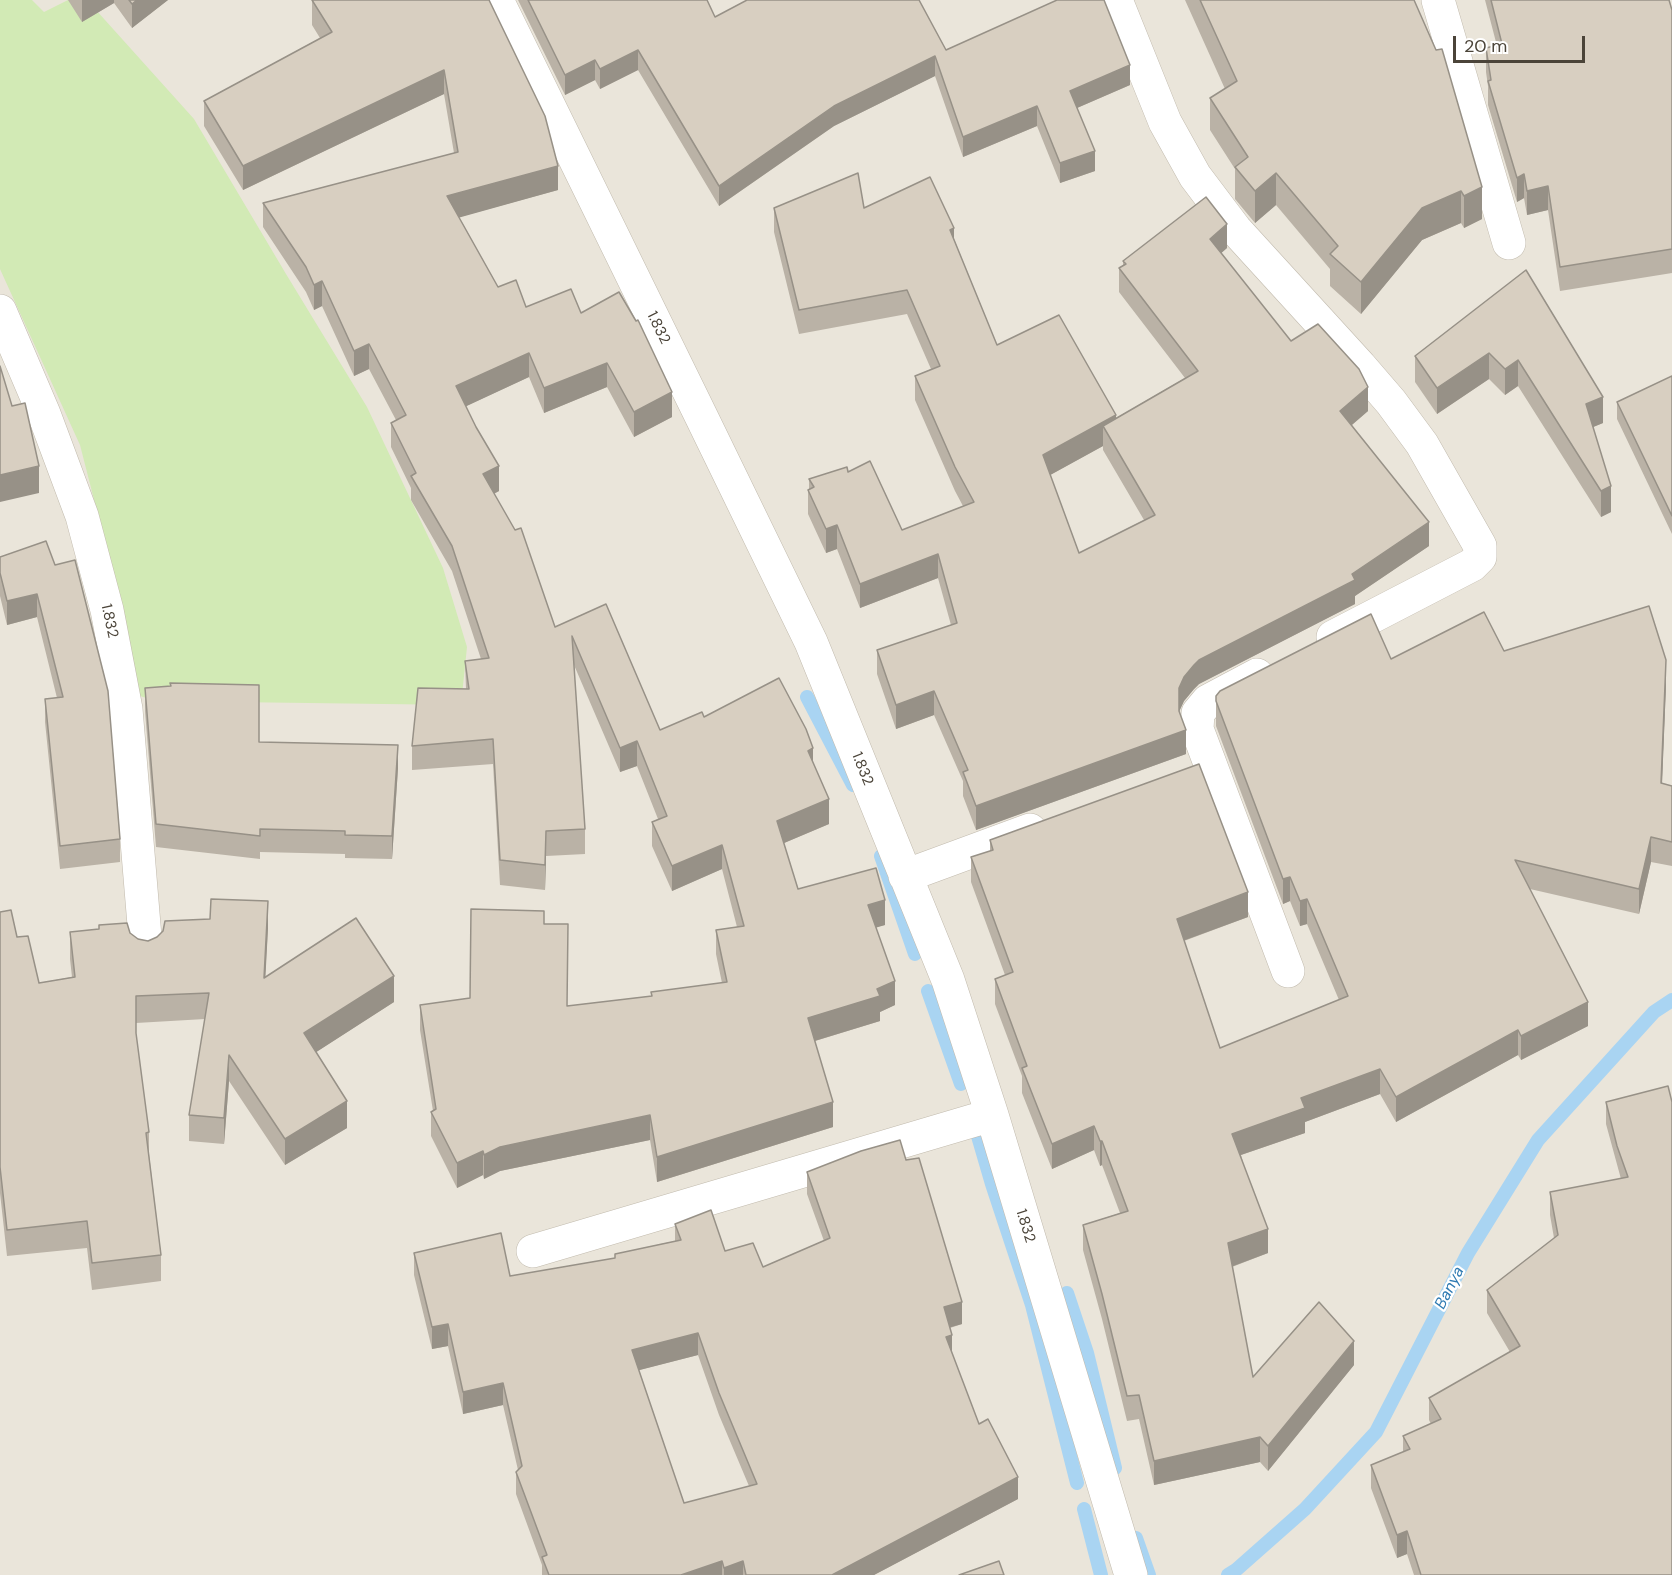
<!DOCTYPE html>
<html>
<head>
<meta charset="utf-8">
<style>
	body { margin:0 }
	#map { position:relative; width:1672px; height:1575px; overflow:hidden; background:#f6f3ec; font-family:"DM Sans",sans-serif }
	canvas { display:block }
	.scale { position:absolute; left:1453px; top:36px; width:132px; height:27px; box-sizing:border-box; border:3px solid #4b4439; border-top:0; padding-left:8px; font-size:18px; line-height:21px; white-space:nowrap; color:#4b4439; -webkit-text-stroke:4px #fff; paint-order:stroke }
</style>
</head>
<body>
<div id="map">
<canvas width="1672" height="1575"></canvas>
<div class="scale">20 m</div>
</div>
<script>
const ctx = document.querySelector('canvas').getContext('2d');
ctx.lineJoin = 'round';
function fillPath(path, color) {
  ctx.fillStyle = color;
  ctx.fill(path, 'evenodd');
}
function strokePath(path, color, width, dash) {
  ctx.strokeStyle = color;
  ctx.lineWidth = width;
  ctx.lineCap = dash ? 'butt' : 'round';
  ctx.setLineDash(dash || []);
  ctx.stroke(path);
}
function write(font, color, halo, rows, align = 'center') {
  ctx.font = font + ' "DM Sans",sans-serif';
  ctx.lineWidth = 4.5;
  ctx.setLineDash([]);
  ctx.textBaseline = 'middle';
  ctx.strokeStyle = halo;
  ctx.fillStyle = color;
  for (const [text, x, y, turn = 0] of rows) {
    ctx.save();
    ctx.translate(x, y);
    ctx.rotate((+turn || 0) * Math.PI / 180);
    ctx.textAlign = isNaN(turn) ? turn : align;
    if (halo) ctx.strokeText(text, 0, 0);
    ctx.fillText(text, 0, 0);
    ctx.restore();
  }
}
fillPath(new Path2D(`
	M0 0H1672V1575H0Z`), '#eae5da');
fillPath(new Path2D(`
	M0 0H32L44 12 68 0H87L194 119 286 274 367 407 443 568 467 647 461 705 155 701 137 695 99 519 80 445 0 269Z`), '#d2eab5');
strokePath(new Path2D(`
	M807 697 853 785
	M881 856 915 954
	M928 991 961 1084
	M973 1119 992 1184 1032 1305 1077 1483
	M1067 1293 1087 1353 1115 1468
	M1084 1509 1101 1575
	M1136 1538 1149 1575
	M1228 1575 1236 1570 1305 1509 1376 1432 1468 1253 1538 1140 1654 1012 1672 1000`), '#a9d4f2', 14);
const street = new Path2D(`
	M497 0 702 418 811 642 948 980 992 1115 1131 1575
	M1116 0 1165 122 1195 176 1235 229 1360 366 1391 402 1422 444 1480 546V557L1472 565 1333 637
	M1438 0 1509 243
	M0 311 44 414 82 516 107 610 126 709 146 949
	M1257 675 1208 701 1198 713 1197 729 1288 971
	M905 876 1030 830
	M533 1251 992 1115`);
strokePath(street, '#c2bbae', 34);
strokePath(street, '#fff', 33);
fillPath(new Path2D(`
	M68 0H168L132 28 114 3 82 22Z
	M312 0H489L558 190 459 217 498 287 526 307 581 313 672 417 634 437 607 387 544 413 529 377 466 406 499 491 494 494 555 627 606 604 660 730 704 717 813 763 829 824 784 843 798 889 885 925 876 927 895 1005 880 1012V1021L815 1041 833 1127 657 1182 650 1140 500 1171 484 1179 483 1175 457 1188 431 1136V1112L433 1111 420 1030V1005L470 998 544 924 567 1006 651 996 722 983 716 954V930L737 927 722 869 672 891 652 846V822L658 819 637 766 620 772 574 665 585 829V854L546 856 545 890 500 885 493 764 412 770V746L466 689 465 661 481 659 452 571 411 500V488L391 447V423L396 420 369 369 354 376 322 306 314 310 306 292 263 227V203L454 153 444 94 243 190 204 126V101L320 38 312 25Z
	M518 0H707L715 17 946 50 1130 85 1077 108 1095 171 1060 183 1037 126 963 157 935 76 834 126 719 206 638 70 600 89 595 80 565 95Z
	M1185 0H1414L1482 219 1464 228 1461 223 1422 240 1361 314 1330 286V269L1276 205 1255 223 1235 199V169L1210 130V98L1225 89Z
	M1485 0H1669L1672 10V273L1560 291 1548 210 1527 215 1524 198 1517 202 1488 105V86L1486 72V48L1497 46Z
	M774 208H864L954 239 997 345 1116 418 1185 378 1119 292V268L1123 265V261L1227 248 1221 253 1291 341 1368 411 1352 425 1429 546 1355 596V604L1199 684 1194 689 1184 701 1179 711 1186 754 976 830 963 796V781L934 715 896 729 877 674V650L951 625 938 578 860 608 837 549 826 553 808 514V490L809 489V479L848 472 902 530 963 506 955 491 915 400V376L931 369 907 314 799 334 774 232ZM1103 446V450L1144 520 1079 553 1050 475Z
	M1526 270 1603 423 1593 427 1611 512 1601 517 1518 386 1505 395 1489 379 1437 414 1415 382V356Z
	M1672 376V534L1617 419V402Z
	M46 541 120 839V862L60 869 45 722V699L57 698 37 617 7 625 0 596V557Z
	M1504 651 1666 685 1662 784 1672 786V866L1651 862 1639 914 1530 889 1588 1026 1521 1060 1518 1055 1396 1122 1380 1094 1305 1122V1133L1241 1155 1268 1253 1232 1267 1253 1377 1354 1365 1268 1471 1260 1462 1154 1485 1139 1419 1127 1421 1102 1319 1083 1250V1225L1120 1213 1102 1165 1100 1166 1094 1150 1052 1169 1022 1093V1076L995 1004V979L1005 975 971 882V857L990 851V840L1248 917 1184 941 1220 1048 1339 1000 1307 924 1300 926 1290 901 1283 904 1216 726V701L1391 659Z
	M145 688 259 742 398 768 392 859 345 858V854L260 852V859L156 847 145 711Z
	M0 912 17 937 39 983 72 977 70 959V932L130 933 138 939 148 941 268 928 265 977 394 1002 316 1052 347 1128 285 1165 229 1081 224 1144 189 1141V1115L205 1019 136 1023V1036L149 1132V1154L161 1255V1281L92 1290 87 1248 7 1256 0 1193Z
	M1668 1086 1672 1575H1414L1407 1554 1397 1558 1371 1488V1465L1403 1452V1436L1431 1424 1429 1420V1398L1510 1352 1487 1313V1290L1554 1238 1550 1215V1192L1621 1179 1606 1124V1102Z
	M906 1160 962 1324 950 1328 952 1353 979 1424 1018 1499 874 1575H542V1565L516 1494V1472L518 1470 503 1405 463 1414 448 1346 432 1349 414 1275V1253L510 1276 615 1259V1254L675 1241V1224L725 1251 763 1267 824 1241 807 1194V1172ZM698 1355 719 1415 749 1486 684 1503 639 1370Z`), '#bab2a6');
fillPath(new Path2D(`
	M82 0H114V3L82 22Z
	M137 0H168L132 28V4Z
	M638 50V70L600 89V69Z
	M935 56V76L834 126 719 206V186L834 106Z
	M595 60V80L565 95V75Z
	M1130 65V85L1070 111V91Z
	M444 70V94L243 190V166Z
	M1037 106V126L963 157V137Z
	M1095 151V171L1060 183V163Z
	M558 166V190L447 221V196Z
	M1276 173V205L1255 223V191Z
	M1524 174V198L1517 202V178Z
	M1548 186V210L1527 215V191Z
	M1482 187V219L1464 228V196Z
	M1461 191V223L1422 240 1361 314V282L1422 208Z
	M1227 224V248L1210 263V239Z
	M954 228V252L950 230Z
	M322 281V306L314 310V285Z
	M369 344V369L354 376V351Z
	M529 353V377L456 411V386Z
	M1489 353V379L1437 414V388Z
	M1518 360V386L1505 395V369Z
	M607 363V387L544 413V388Z
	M1368 387V411L1340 435V411Z
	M672 392V417L634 437V412Z
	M1603 397V423L1586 430V404Z
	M1116 415V439L1103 426V446L1043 479V455Z
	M39 466V493L0 502V475Z
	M499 466V491L483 499V474Z
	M1611 486V512L1601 517V491Z
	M1429 522V546L1355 596V604L1199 684 1194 689 1184 701 1179 712V688L1184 677 1194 665 1199 660 1352 574Z
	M837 525V549L826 553V529Z
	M938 554V578L860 608V584Z
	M37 594V617L7 625V601Z
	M1666 660V685L1661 808V783Z
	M934 691V715L896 729V705Z
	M1186 730V754L976 830V806Z
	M637 741V766L620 772V748Z
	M398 745V768L392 859V836Z
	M813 748V773L808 751Z
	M829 799V824L777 846V821Z
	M546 831V856L545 890V865Z
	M1651 837V862L1639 914V889Z
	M722 845V869L672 891V866Z
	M1290 877V901L1283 904V879Z
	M1248 892V917L1177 943V919Z
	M1307 899V924L1300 926V901Z
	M885 900V925L868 930V905Z
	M268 901V928L264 1004V978Z
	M394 976V1002L304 1060V1033Z
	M895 981V1005L880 1012V1021L808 1043V1018Z
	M1588 1002V1026L1521 1060V1036Z
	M1518 1030V1055L1396 1122V1097Z
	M229 1055V1081L224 1144V1118Z
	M1380 1069V1094L1305 1122V1133L1232 1158V1134L1301 1098Z
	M347 1101V1128L285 1165V1139Z
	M833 1102V1127L657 1182V1157Z
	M650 1115V1140L500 1171 484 1179V1155L500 1147Z
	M1094 1126V1150L1052 1169V1144Z
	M1100 1141H1102V1165L1100 1166Z
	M483 1151V1175L457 1188V1163Z
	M1268 1229V1253L1228 1268V1243Z
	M962 1302V1324L944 1329V1307Z
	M448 1324V1346L432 1349V1327Z
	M698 1333V1355L632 1372V1350Z
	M952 1335V1357L946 1337Z
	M1354 1341V1365L1268 1471V1446Z
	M503 1383V1405L463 1414V1392Z
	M1260 1437V1462L1154 1485V1461Z
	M1018 1477V1499L874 1575H832Z
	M1407 1531V1554L1397 1558V1535Z
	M722 1561V1575H681Z
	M743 1561V1575H724V1568Z`), '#979187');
const building = new Path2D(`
	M129 0H137L132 4Z
	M312 0H489L545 116 558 166 447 196 498 287 516 280 526 307 571 289 581 313 619 292 636 321 638 320 672 392 634 412 607 363 544 388 529 353 456 386 476 427 499 466 483 474 515 530 521 528 555 627 606 604 660 730 702 712 704 717 779 678 806 729 813 748 808 751 829 799 777 821 798 889 876 868 885 900 868 905 895 981 877 989 880 996 808 1018 833 1102 657 1157 650 1115 500 1147 484 1155 483 1151 457 1163 431 1112 436 1109 420 1005 470 998 471 909 544 911V924H568L567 1006 652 996 651 992 727 982 716 930 744 926 722 845 672 866 652 822 667 816 637 741 620 748 572 636 585 829 546 831 545 865 500 860 493 739 412 746 418 688 469 689 465 661 489 658 452 546 411 476 416 473 391 423 406 415 369 344 354 351 322 281 314 285 306 267 263 203 458 152 444 70 243 166 204 101 332 32Z
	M528 0H707L715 17 747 0H919L946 50 1057 0H1104L1130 65 1070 91 1095 151 1060 163 1037 106 963 137 935 56 834 106 719 186 638 50 600 69 595 60 565 75Z
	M1200 0H1414L1436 50 1442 49 1482 187 1464 196 1461 191 1422 208 1361 282 1330 254 1338 246 1276 173 1255 191 1235 167 1248 157 1210 98 1237 81Z
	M1491 0H1669L1672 10V249L1560 267 1548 186 1527 191 1524 174 1517 178 1488 81 1491 80 1486 48 1502 44Z
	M858 173 864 208 930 177 954 228 950 230 997 345 1059 315 1116 415 1043 455 1079 553 1155 515 1103 426 1198 371 1119 268 1126 264 1123 261 1206 197 1227 224 1210 239 1291 341 1318 324 1359 369 1368 387 1340 411 1429 522 1352 574 1355 580 1199 660 1194 665 1184 677 1179 688V711L1186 730 976 806 963 772 968 770 934 691 896 705 877 650 957 623 938 554 860 584 837 525 826 529 808 490 814 487 809 479 847 467 848 472 870 461 902 530 974 502 955 467 915 376 940 366 907 290 799 310 774 208Z
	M1526 270 1603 397 1586 404 1611 486 1601 491 1518 360 1505 369 1489 353 1437 388 1415 356Z
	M0 366 12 406 25 403 39 466 0 475Z
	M1672 376V516L1617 402Z
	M46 541 55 565 75 560 108 691 120 839 60 846 45 699 63 697 37 594 7 601 0 573V557Z
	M1649 606 1666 660 1661 783 1672 786V842L1651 837 1639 889 1515 860 1588 1002 1521 1036 1518 1030 1396 1097 1380 1069 1301 1098 1305 1108 1232 1134 1268 1229 1228 1243 1253 1377 1319 1302 1354 1341 1268 1446 1260 1437 1154 1461 1139 1395 1127 1396 1102 1294 1083 1225 1128 1211 1102 1141H1100L1094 1126 1052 1144 1022 1068 1027 1066 995 979 1013 972 971 857 993 850 990 840 1199 764 1248 892 1177 919 1220 1048 1348 996 1307 899 1300 901 1290 877 1283 879 1216 701V696L1220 691 1371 614 1391 659 1484 612 1504 651Z
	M170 683 259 685V742L398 745 392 836 345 835V831L260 829V836L156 824 145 688 171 686Z
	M211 899 268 901 264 978 356 918 394 976 304 1033 347 1101 285 1139 229 1055 224 1118 189 1115 209 993 136 996V1033L149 1132 146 1133 161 1255 92 1263 87 1221 7 1230 0 1167V912L11 910 17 937 28 936 39 983 75 977 70 932 99 929V925L127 923 130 933 138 939 148 941 157 937 163 931 165 921 210 919Z
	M1668 1086 1672 1102V1575H1421L1407 1531 1397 1535 1371 1465 1410 1449 1403 1436 1441 1419 1429 1398 1520 1346 1487 1290 1558 1235 1550 1192 1628 1177 1617 1146 1606 1102Z
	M900 1140 906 1160 919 1158 962 1302 944 1307 952 1335 946 1337 979 1424 988 1419 1018 1477 832 1575H746L743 1561 724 1568 722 1561 681 1575H549L542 1557 547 1555 516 1472 522 1466 503 1383 463 1392 448 1324 432 1327 414 1253 501 1233 510 1276 615 1258V1254L681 1240 675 1224 711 1210 725 1251 753 1243 763 1267 830 1238 807 1172 861 1151ZM698 1333 719 1393 757 1484 684 1503 632 1350Z
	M999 1561 1004 1575H959Z`);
fillPath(building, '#d8cfc1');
strokePath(building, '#979187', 1.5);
write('15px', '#4b4439', '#fff', [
	["1.832",658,328,64],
	["1.832",109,621,78],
	["1.832",862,769,68],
	["1.832",1025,1226,73]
]);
write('italic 16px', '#2e7ab2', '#fff', [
	["Banya",1450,1288,-63]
]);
</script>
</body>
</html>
